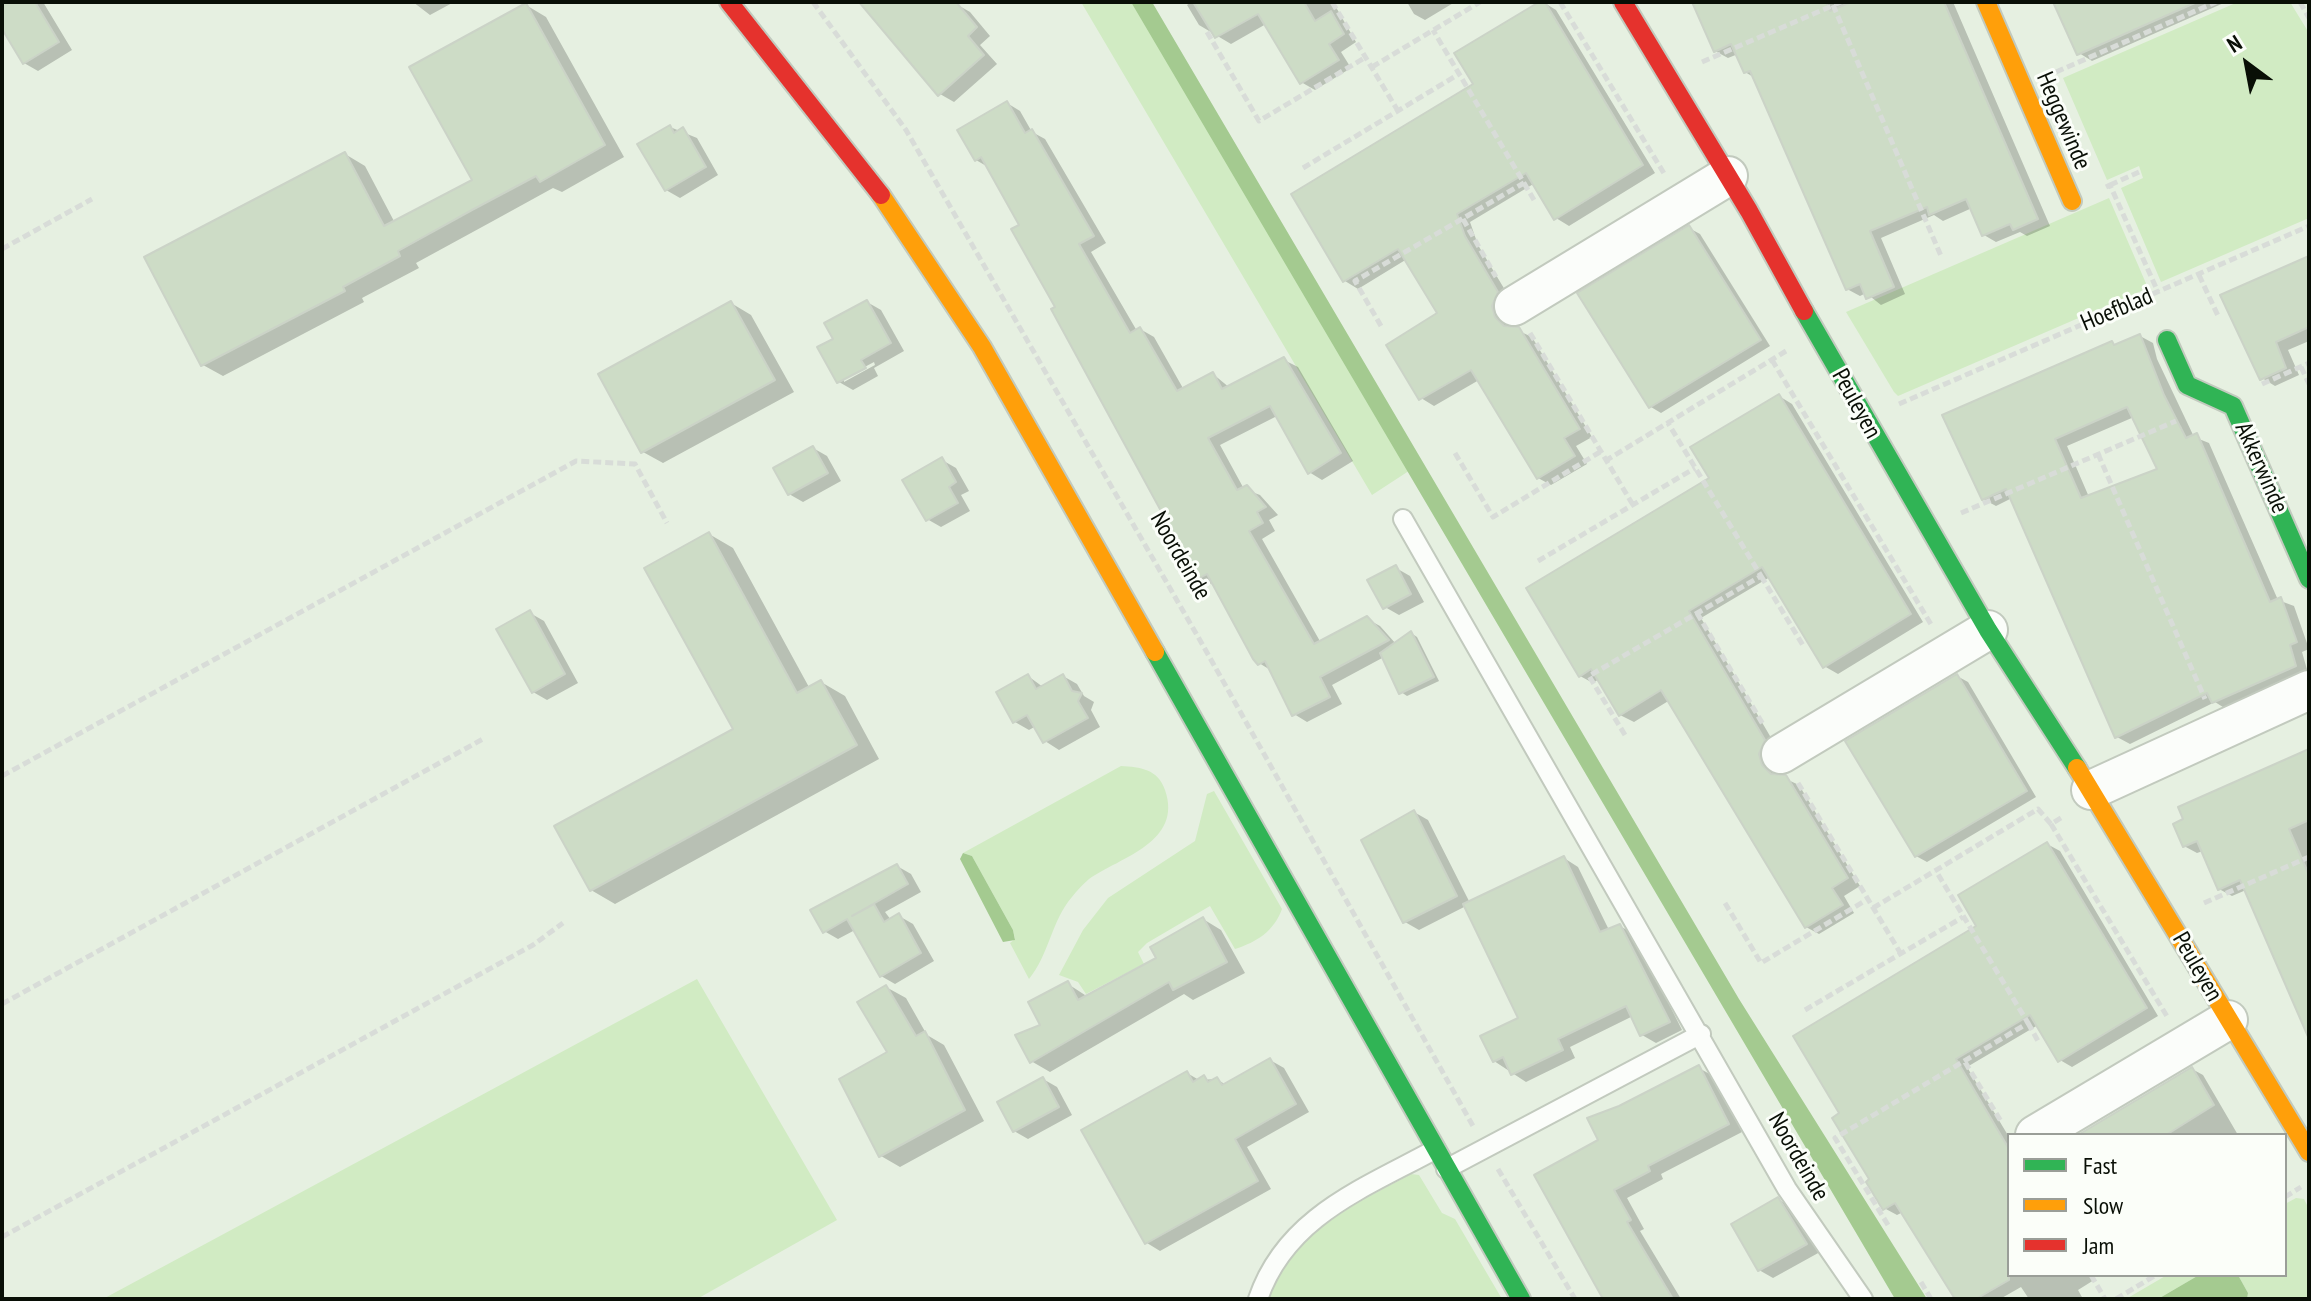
<!DOCTYPE html>
<html>
<head>
<meta charset="utf-8">
<style>
	body { margin:0 }
	#map { position:relative; width:2311px; height:1301px; overflow:hidden; background:#e6f0e1; font-family:"PT Sans Narrow",sans-serif }
	canvas { display:block }
	.frame { position:absolute; inset:0; border:4px solid #090f06; pointer-events:none }
	.legend { position:absolute; left:2007px; top:1133px; width:280px; height:144px; box-sizing:border-box; background:#fbfef9; border:2px solid #9a9e98; margin:0; padding:10px 14px; list-style:none; font-size:24px; color:#090f06 }
	.legend li { display:flex; align-items:center; gap:16px; height:40px }
	.legend b { width:40px; border:2px solid #9a9e98 }
	.north { position:absolute; left:2207px; top:24px; width:80px; height:80px; -webkit-text-stroke:6px #fbfef9; paint-order:stroke; rotate:328deg; font-size:22px; font-weight:700; line-height:32px; text-align:center; color:#090f06 }
	.north::after { content:''; display:block; margin:auto; width:28px; height:36px; background:#090f06; clip-path:polygon(50% 0,100% 100%,50% 72%,0 100%) }
</style>
</head>
<body>
<div id="map">
<canvas width="2311" height="1301"></canvas>
<div class="frame"></div>
<ul class="legend">
<li><b style="height:10px;background:#30b455"></b>Fast</li>
<li><b style="height:10px;background:#ff9f0a"></b>Slow</li>
<li><b style="height:10px;background:#e5322d"></b>Jam</li>
</ul>
<div class="north">N</div>
</div>
<script>
const ctx = document.querySelector('canvas').getContext('2d');
ctx.lineJoin = 'round';
function fillPath(path, color) {
  ctx.fillStyle = color;
  ctx.fill(path, 'evenodd');
}
function strokePath(path, color, width, dash) {
  ctx.strokeStyle = color;
  ctx.lineWidth = width;
  ctx.lineCap = dash ? 'butt' : 'round';
  ctx.setLineDash(dash || []);
  ctx.stroke(path);
}
function write(font, color, halo, rows, align = 'center') {
  ctx.font = font + ' "PT Sans Narrow",sans-serif';
  ctx.lineWidth = 6;
  ctx.setLineDash([]);
  ctx.textBaseline = 'middle';
  ctx.strokeStyle = halo;
  ctx.fillStyle = color;
  for (const [text, x, y, turn = 0] of rows) {
    ctx.save();
    ctx.translate(x, y);
    ctx.rotate((+turn || 0) * Math.PI / 180);
    ctx.textAlign = isNaN(turn) ? turn : align;
    if (halo) ctx.strokeText(text, 0, 0);
    ctx.fillText(text, 0, 0);
    ctx.restore();
  }
}
fillPath(new Path2D(`
	M1081 2H1142L1418 465 1372 495Z
	M2238 2H2290L2309 33V218L2161 282 2121 188 2143 178 2139 166 2107 180 2063 78Z
	M2109 198 2148 288 1898 396 1894 392 1846 312Z
	M1121 766C1140 767 1158 769 1165 790 1183 842 1121 857 1089 879 1082 885 1074 894 1068 902 1051 925 1048 956 1029 979L1010 943 1015 939 1013 930 972 856 963 853Z
	M1214 791 1282 909C1274 931 1257 942 1235 949L1210 906 1147 943 1138 952 1144 964 1086 994 1078 982 1059 975 1083 930 1108 898 1195 841 1207 794Z
	M697 979 837 1220 697 1299H103Z
	M1411 1174 1419 1175 1442 1213 1455 1219 1502 1299H1269C1292 1232 1352 1206 1411 1174Z
	M2296 1198 2304 1199 2309 1209 2307 1299H2247L2248 1293 2238 1275H2285V1204Z
	M2167 1275H2199L2158 1299H2126Z`), '#d1ebc3');
fillPath(new Path2D(`
	M1131 2H1152L1739 999 1927 1299H1895Z
	M963 853 972 856 1013 930 1015 940 1003 942 960 859Z
	M2199 1275H2238L2248 1293 2247 1299H2158Z`), '#a4ca90');
fillPath(new Path2D(`
	M2 2H43L72 50 38 71 24 63 2 25Z
	M413 2H454L430 15Z
	M862 2 956 4 970 12 990 36 980 45 997 64 954 102 940 94Z
	M1191 2H1333L1356 42 1341 52 1351 68 1315 90 1301 82 1266 24 1231 44 1199 25 1187 5Z
	M1407 2H1455L1425 20 1414 14Z
	M1543 2 1556 10 1655 173 1569 226 1556 218 1535 183 1470 222 1478 245 1511 300 1505 314 1508 326 1532 337 1592 437 1576 446 1587 464 1551 485 1538 478 1479 380 1434 406 1421 398 1440 314 1407 259 1358 289 1345 281 1476 85Z
	M1694 2H1953L2050 226 2027 236 2020 232 1996 242 1984 235 1972 208 1943 221 1934 215 1881 238 1905 294 1881 305 1866 293 1860 296 1847 289 1755 78 1745 72 1738 54 1728 58 1715 51Z
	M2055 2H2226L2092 61 2079 53Z
	M526 5 546 17 624 157 562 192 553 188 493 221 416 263 419 268 362 298 364 302 223 376 203 365 345 154 365 166 395 223 474 181Z
	M1007 103 1020 111 1032 132 1045 139 1106 243 1091 252 1137 331 1140 329 1154 337 1184 390 1213 374 1230 388 1284 360 1298 367 1353 461 1322 480 1309 472 1277 416 1220 445 1244 489 1260 495 1278 515 1269 520 1275 531 1262 539 1321 643 1367 619 1380 626 1396 644 1411 633 1417 637 1439 681 1407 696 1401 692 1384 657 1332 685 1342 704 1307 722 1294 714 1272 671 1259 663 1213 585 1200 578 1058 307 1021 226 988 167 976 160Z
	M670 127 697 138 718 175 680 198 666 190Z
	M1689 228 1700 234 1770 346 1661 413 1651 407Z
	M2309 258V341L2288 350 2299 375 2275 386 2262 378 2223 296Z
	M867 302 881 310 904 351 874 368 878 376 853 390 839 382 835 340ZM874 362 875 365 844 382V378Z
	M731 303 751 315 794 392 663 463 643 452Z
	M2140 336 2153 343 2157 359 2194 437 2209 443 2278 600 2294 606 2309 649 2302 652 2308 673 2226 709 2215 702 2130 744 2117 737 2012 498 1996 506 1983 499 2112 343 2117 346ZM2134 417 2159 470 2089 497 2067 446Z
	M1779 396 1792 404 1923 622 1838 674 1824 666 1770 577 1701 618 1777 748 1772 762 1775 774 1799 785 1860 886 1844 896 1854 913 1819 934 1806 927 1670 700 1634 722 1620 715 1599 679 1593 683 1580 676 1711 479Z
	M813 448 827 456 841 481 803 502 789 494Z
	M942 460 956 468 969 491 961 495 970 511 941 527 927 519Z
	M709 534 733 548 810 689 821 682 845 696 879 759 615 904 591 890 736 730Z
	M1396 568 1410 576 1424 602 1399 615 1385 607Z
	M530 613 544 621 578 683 547 700 533 692Z
	M1028 676 1043 687 1063 676 1077 684 1084 696 1094 702 1091 710 1100 727 1059 750 1045 741 1036 726 1029 730 1015 722Z
	M1957 676 1968 682 2036 797 1927 862 1916 856Z
	M2309 751V1036L2246 890 2232 896 2219 889 2203 851 2197 853 2184 846Z
	M1414 812 1428 820 1470 903 1564 858 1578 867 1609 930 1620 926 1634 934 1682 1030 1656 1043 1642 1035 1633 1016 1570 1047 1575 1058 1526 1082 1494 1061 1520 1019 1466 906 1419 930 1405 922Z
	M2047 844 2060 851 2158 1016 2072 1067 2060 1060 2038 1025 1967 1067 2009 1137V1275H2091L2094 1280 2078 1290 2083 1299H2029L2021 1287 2000 1299H1957L1903 1212 1897 1215 1884 1208 1979 926Z
	M897 866 911 874 921 892 885 912 891 920 899 916 913 924 934 961 895 984 881 976 855 930 838 939 824 931Z
	M1203 919 1221 930 1245 973 1193 1000 1184 994 1050 1072 1031 1061 1043 1026 1068 984 1088 997 1158 959Z
	M886 987 906 998 927 1035 944 1045 984 1121 900 1167 881 1156 890 1053Z
	M1270 1060 1284 1068 1309 1112 1247 1147 1271 1189 1160 1251 1147 1243 1187 1073 1199 1080 1217 1079 1226 1085Z
	M1699 1068 1713 1076 1742 1132 1661 1174 1663 1179 1627 1198 1644 1229 1640 1231 1681 1299H1607L1600 1140 1620 1108Z
	M2192 1069 2203 1075 2238 1135H2085Z
	M1043 1079 1057 1087 1072 1115 1028 1139 1014 1131Z
	M1778 1199 1792 1208 1820 1252 1773 1278 1759 1270Z`), '#0003');
const building = new Path2D(`
	M2 2H35L59 42 23 64 2 29Z
	M859 2H956L977 27 968 36 984 55 938 96Z
	M1193 2H1304L1315 21 1331 11 1344 34 1329 44 1339 60 1300 84 1258 14 1215 38Z
	M1539 2H1545L1643 165 1554 220 1526 173 1457 214 1465 236 1498 292 1492 306 1495 317 1504 326 1519 327 1580 429 1564 438 1575 456 1537 479 1471 370 1419 400 1386 345 1437 313 1398 249 1343 282 1291 194 1473 84 1454 53Z
	M1692 2H1826L1830 11 1851 2H1944L2038 219 2013 230 2010 224 1982 236 1966 199 1929 215 1927 207 1870 231 1894 287 1866 299 1860 284 1846 290 1750 71 1744 73 1731 44 1714 52Z
	M2053 2H2197L2077 55Z
	M526 3 605 145 540 182 536 176 472 210 398 251 400 256 343 287 345 291 201 366 144 257 345 152 384 226 472 180 409 67Z
	M1007 101 1025 133 1032 129 1094 236 1079 244 1130 333 1140 327 1177 391 1213 372 1222 389 1284 357 1341 453 1308 474 1270 406 1208 438 1237 490 1247 485 1266 507 1257 512 1263 523 1249 531 1314 644 1367 616 1389 640 1320 677 1330 697 1292 716 1265 661 1258 665 1253 659 1207 574 1198 579 1051 309 1055 307 1011 229 1019 225 981 157 975 161 957 130Z
	M670 125 674 133 683 127 706 167 665 191 637 144Z
	M1689 225 1761 340 1649 408 1577 293Z
	M2309 256V327L2276 342 2286 368 2260 380 2220 295Z
	M867 300 891 343 861 360 866 368 837 383 817 347 833 339 824 323Z
	M731 301 775 380 641 453 598 374Z
	M2140 334 2164 395 2186 438 2197 433 2270 602 2281 597 2297 642 2290 645 2296 666 2212 703 2207 693 2115 738 2006 489 1982 500 1942 415 2112 341 2114 345ZM2127 407 2157 469 2081 498 2055 439Z
	M1779 394 1911 614 1823 668 1762 567 1689 611 1765 740 1759 754 1762 765 1771 774 1786 775 1848 878 1832 888 1843 905 1805 928 1661 690 1619 716 1591 669 1579 677 1526 588 1709 478 1690 447Z
	M813 446 828 473 788 495 773 468Z
	M942 457 956 482 949 487 958 503 926 521 902 480Z
	M709 532 797 693 821 680 857 745 590 891 554 826 733 729 644 568Z
	M1396 565 1411 594 1383 609 1367 580Z
	M530 610 565 674 532 693 496 629Z
	M1411 631 1434 677 1399 694 1380 653Z
	M1028 674 1036 689 1063 674 1072 691 1082 693 1078 701 1088 718 1043 743 1027 715 1013 723 996 692Z
	M1957 674 2027 791 1915 857 1845 741Z
	M2309 749V820L2289 829 2309 875V1039L2240 880 2218 890 2197 841 2183 847 2173 824 2183 819 2178 807Z
	M1414 810 1457 896 1403 923 1361 840Z
	M2047 842 2147 1008 2058 1062 2030 1015 1956 1059 2009 1149V1280L1976 1299H1955L1895 1203 1883 1210 1866 1182 1869 1179 1832 1118 1839 1113 1793 1036 1976 926 1958 895Z
	M1564 856 1600 932 1620 924 1670 1022 1640 1036 1626 1006 1558 1039 1563 1050 1511 1075 1503 1057 1493 1062 1480 1036 1518 1018 1463 904Z
	M897 864 908 884 852 916 874 904 884 922 899 913 921 953 880 977 847 919 823 933 810 910Z
	M1203 917 1227 962 1173 990 1169 982 1030 1063 1015 1035 1040 1025 1028 1002 1068 981 1078 1000 1156 958 1150 947Z
	M886 985 916 1036 925 1031 965 1110 879 1157 839 1079 887 1052 857 1002Z
	M1270 1058 1296 1104 1235 1139 1258 1181 1145 1244 1081 1130 1187 1071 1193 1082 1204 1075 1208 1082 1217 1077 1222 1085Z
	M1699 1065 1729 1124 1648 1166 1650 1171 1614 1190 1631 1220 1627 1222 1673 1299H1603L1534 1175 1598 1140 1587 1118 1619 1106Z
	M2192 1067 2214 1105 2166 1135H2078Z
	M1043 1077 1059 1107 1013 1132 997 1102Z
	M1778 1197 1807 1244 1758 1271 1731 1224Z`);
fillPath(building, '#cddcc6');
strokePath(building, '#cbd3c7', 2);
const lane = new Path2D(`
	M1403 519 1787 1189 1863 1299
	M1446 1169 1701 1034
	M1258 1299C1286 1216 1365 1188 1436 1149`);
const street = new Path2D(`
	M1514 306 1728 176
	M1781 754 1988 630
	M2091 790 2309 690
	M2035 1135 2228 1020`);
const fast = new Path2D(`
	M1804 311 1988 630 2077 768
	M2167 340 2187 385 2233 406 2309 579
	M1155 652 1521 1299`);
const slow = new Path2D(`
	M1986 2 2072 201
	M881 195 982 347 1155 652
	M2077 768 2309 1152`);
const jam = new Path2D(`
	M729 2 881 195
	M1623 2 1749 211 1804 311`);
strokePath(lane, '#c2cabe', 22);
strokePath(street, '#c2cabe', 42);
strokePath(fast, '#c2cabe', 22);
strokePath(slow, '#c2cabe', 22);
strokePath(jam, '#c2cabe', 22);
strokePath(new Path2D(`
	M813 2 906 130 1205 649 1473 1126
	M1332 2 1398 111
	M1560 2 1665 175
	M2300 2 2309 18
	M1833 5 1941 256
	M1207 32 1259 121 1366 57
	M1702 62 1841 2
	M1372 67 1480 2
	M2056 72 2216 2
	M1303 168 1459 74
	M1524 183 1534 200
	M2110 185 2139 172
	M2106 187 2110 185 2158 292
	M1463 219 1496 277
	M2 249 92 199
	M2199 275 2219 318
	M1381 326 1355 281 1524 183 1433 30
	M1530 333 1633 505
	M1772 360 1932 626
	M2301 367 2309 384
	M2262 384 2309 363
	M1899 404 2309 226
	M1455 453 1493 517 1600 452
	M2098 454 2205 699
	M1605 461 1786 351
	M1961 513 2176 421
	M1538 561 1695 468
	M1761 576 1804 647
	M1697 613 1764 726
	M1625 735 1589 676 1761 576 1668 423
	M2 776 576 461 635 464 667 523
	M1798 783 1901 954
	M2051 824 2168 1018
	M1725 903 1761 963 1868 899
	M2204 903 2309 857
	M1873 908 2038 809 2051 824 2064 816
	M2 1004 483 739
	M1805 1010 1963 917
	M2028 1023 2038 1041
	M1965 1062 2002 1123
	M1498 1169 1575 1299
	M2285 1197 2301 1187
	M1888 1225 1835 1138 2028 1023 1936 871
	M2 1237 533 945 563 923
	M2091 1275 2105 1299
	M1921 1282 1931 1299
	M2116 1299 2156 1275`), '#d8dcd8', 5, [8, 4]);
strokePath(lane, '#fbfdfa', 18);
strokePath(street, '#fbfdfa', 38);
strokePath(fast, '#30b455', 18);
strokePath(slow, '#ff9f0a', 18);
strokePath(jam, '#e5322d', 18);
write('24px', '#090f06', '#fbfef9', [
	["Heggewinde",2063,121,67],
	["Hoefblad",2117,310,-23],
	["Peuleyen",1856,404,61],
	["Akkerwinde",2261,468,66],
	["Noordeinde",1180,556,60],
	["Peuleyen",2197,967,60],
	["Noordeinde",1798,1157,60]
]);
</script>
</body>
</html>
